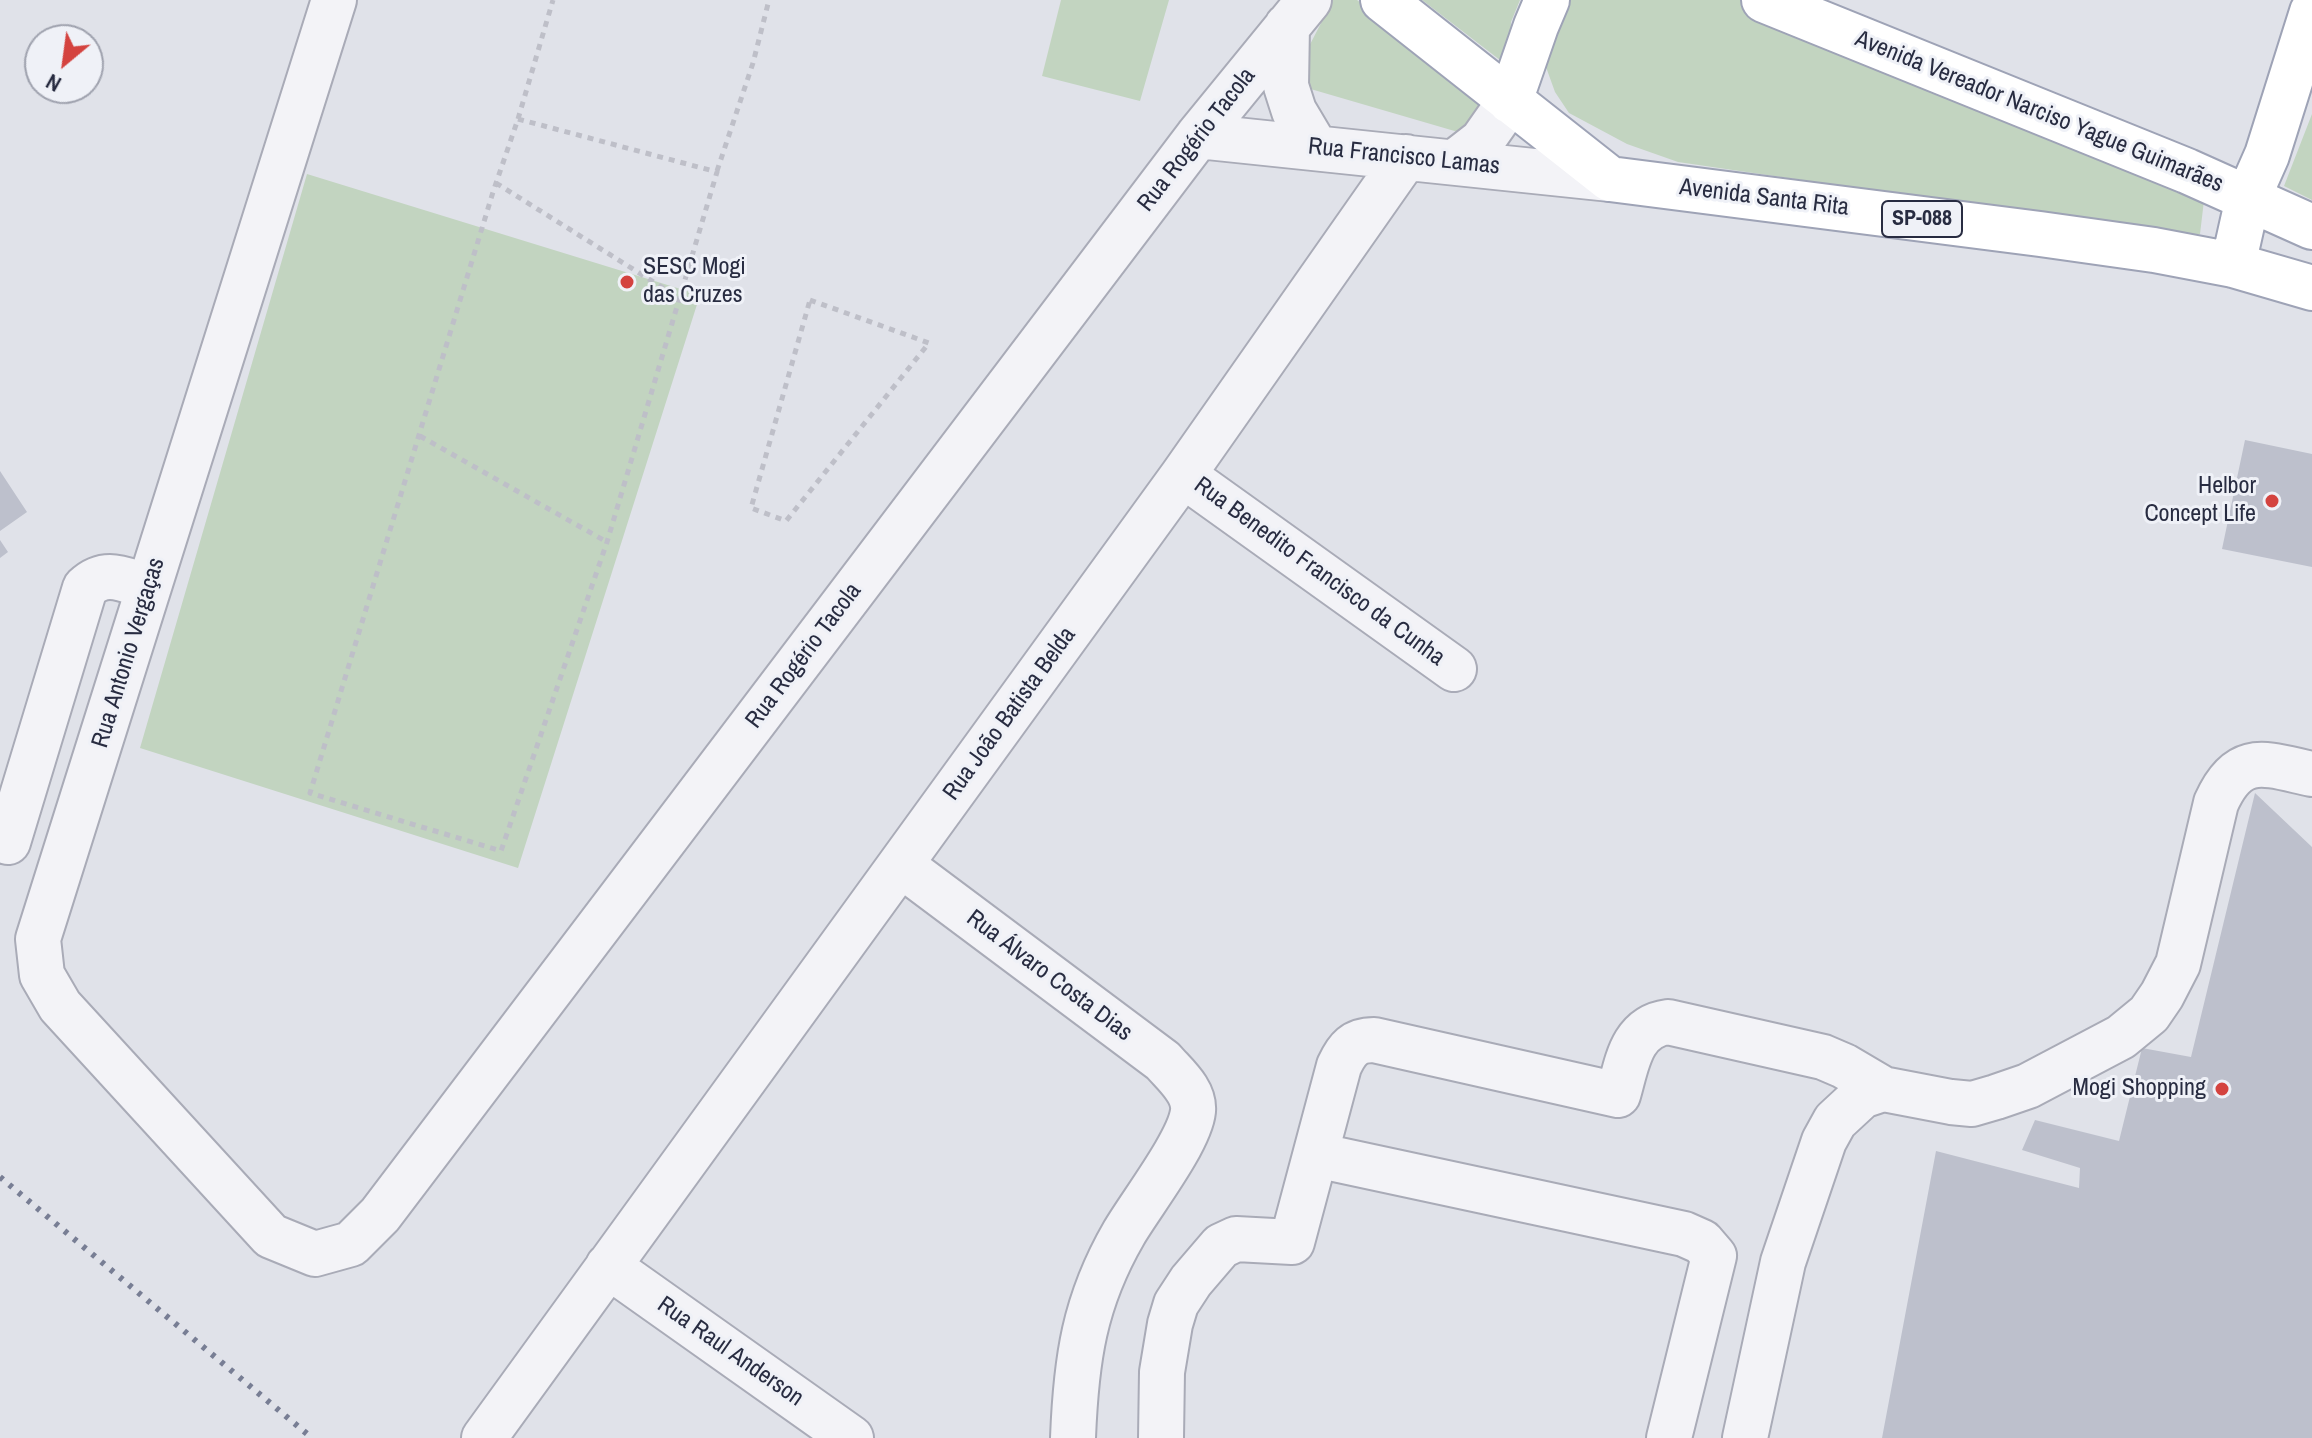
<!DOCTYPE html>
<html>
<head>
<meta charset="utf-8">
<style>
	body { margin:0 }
	#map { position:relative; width:2312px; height:1438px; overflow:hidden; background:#e0e2e9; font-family:"Archivo Narrow",sans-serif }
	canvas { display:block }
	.north { position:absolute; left:24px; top:24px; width:80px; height:80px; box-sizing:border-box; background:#eff1f7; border:2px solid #9fa2ae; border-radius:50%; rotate:209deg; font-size:22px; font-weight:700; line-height:32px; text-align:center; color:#282c41 }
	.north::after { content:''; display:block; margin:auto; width:28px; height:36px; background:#d4433f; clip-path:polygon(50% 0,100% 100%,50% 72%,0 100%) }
</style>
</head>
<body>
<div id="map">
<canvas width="2312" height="1438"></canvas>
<div class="north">N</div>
</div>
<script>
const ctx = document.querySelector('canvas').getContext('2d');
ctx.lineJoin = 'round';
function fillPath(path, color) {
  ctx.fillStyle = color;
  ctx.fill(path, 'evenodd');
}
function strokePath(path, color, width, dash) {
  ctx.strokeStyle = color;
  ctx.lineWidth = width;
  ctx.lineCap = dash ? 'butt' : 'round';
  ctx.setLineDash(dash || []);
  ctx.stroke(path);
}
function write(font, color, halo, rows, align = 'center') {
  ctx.font = font + ' "Archivo Narrow",sans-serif';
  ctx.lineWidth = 6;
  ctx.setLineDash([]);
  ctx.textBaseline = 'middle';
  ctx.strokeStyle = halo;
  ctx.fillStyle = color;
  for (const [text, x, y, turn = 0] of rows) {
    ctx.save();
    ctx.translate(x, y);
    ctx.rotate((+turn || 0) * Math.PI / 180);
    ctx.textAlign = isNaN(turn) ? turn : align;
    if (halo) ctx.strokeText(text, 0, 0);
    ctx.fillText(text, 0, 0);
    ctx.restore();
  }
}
fillPath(new Path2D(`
	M1061 0H1169L1140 101 1042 76Z
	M1333 0H1357L1490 98 1458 132 1290 83Z
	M1422 0H1520L1511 22 1509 67Z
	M1551 0H1746L2205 192 2200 234 2178 235 1678 162 1627 144 1569 113 1555 92 1542 56Z
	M2312 114V200L2284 186Z
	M307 174 700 295 518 868 140 748Z`), '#c2d4c0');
fillPath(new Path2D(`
	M2245 440 2312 454V567L2222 549Z
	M0 471 27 512 0 531Z
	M0 540 8 552 0 558Z
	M2255 793 2312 847V1438H1882L1936 1151 2079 1188 2080 1168 2022 1150 2035 1120 2119 1141 2142 1048 2191 1057Z`), '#bdc0cc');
const minor = new Path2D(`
	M334 0 38 939 42 975 60 1006 271 1236 315 1254 351 1244 380 1215 1198 136 1309 0
	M1287 26 1286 86 1294 111 1316 148
	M1198 136 1610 179
	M1455 162 1482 141 1510 101
	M1183 475 1454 669
	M8 842 85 588C106 568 124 580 149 587
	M901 865 1163 1061C1175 1075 1195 1091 1193 1111 1190 1141 1141 1204 1124 1233 1084 1302 1076 1360 1073 1438
	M1316 1155 1684 1234 1702 1242 1714 1256 1669 1438
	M608 1266 851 1438
	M484 1438 1183 475 1406 157
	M1161 1438 1162 1372 1170 1324 1176 1304 1191 1281 1221 1246 1236 1239 1292 1242 1339 1066C1347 1049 1354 1040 1374 1040L1618 1095C1627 1065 1630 1027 1668 1022L1823 1057 1844 1066 1883 1089
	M1745 1438 1783 1262 1824 1141 1835 1121 1862 1096 1883 1089 1951 1102 1972 1104 1996 1097 2028 1086 2121 1037 2149 1014 2162 995 2178 964 2216 803C2239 751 2265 764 2312 774`);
const major = new Path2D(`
	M1383 0 1610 179 2040 234 2154 250 2233 265 2312 288
	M1764 0 2187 171 2312 227
	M1510 101 1536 26 1547 0
	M2233 265 2248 198 2267 155 2312 12`);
strokePath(minor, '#a9abb7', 48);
strokePath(major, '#9ea3b6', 48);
strokePath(new Path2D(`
	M518 119 717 172 607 542 501 851 310 793 493 192Z
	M518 119 553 0
	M717 171 753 63 769 0
	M496 183 679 298
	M810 300 929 343 786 521 751 508Z
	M420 436 607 542`), '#bebfc8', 5, [6, 6]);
strokePath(minor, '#f3f3f7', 44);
strokePath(major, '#fff', 44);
strokePath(new Path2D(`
	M0 1177 312 1438`), '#787e94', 6, [4, 8]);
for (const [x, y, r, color] of [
	[627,282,8,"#d4433f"],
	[2272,501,8,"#d4433f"],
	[2222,1089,8,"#d4433f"]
]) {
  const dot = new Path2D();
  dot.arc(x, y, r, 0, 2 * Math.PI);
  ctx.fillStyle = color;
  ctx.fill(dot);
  strokePath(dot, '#eff1f7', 3);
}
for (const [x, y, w] of [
	[1922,219,80]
]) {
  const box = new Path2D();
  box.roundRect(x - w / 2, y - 18, w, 36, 6);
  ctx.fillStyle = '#eff1f7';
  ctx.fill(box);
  strokePath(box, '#282c41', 2);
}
write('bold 22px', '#282c41', null, [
	["SP-088",1922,219]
]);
write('24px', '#282c41', '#eff1f7', [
	["Avenida Vereador Narciso Yague Guimarães",2039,112,22],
	["Rua Rogério Tacola",1197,140,-52],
	["Rua Francisco Lamas",1404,157,6],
	["Avenida Santa Rita",1764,198,7],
	["Rua Benedito Francisco da Cunha",1319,572,36],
	["Rua Antonio Vergaças",129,653,-73],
	["Rua Rogério Tacola",804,656,-53],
	["Rua João Batista Belda",1010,714,-54],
	["Rua Álvaro Costa Dias",1049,976,37],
	["Rua Raul Anderson",730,1352,35]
]);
write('24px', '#282c41', '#eff1f7', [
	["SESC Mogi",643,268,"left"],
	["das Cruzes",643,296,"left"],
	["Helbor",2256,487],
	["Concept Life",2256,515],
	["Mogi Shopping",2206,1089]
], 'right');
</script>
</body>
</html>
